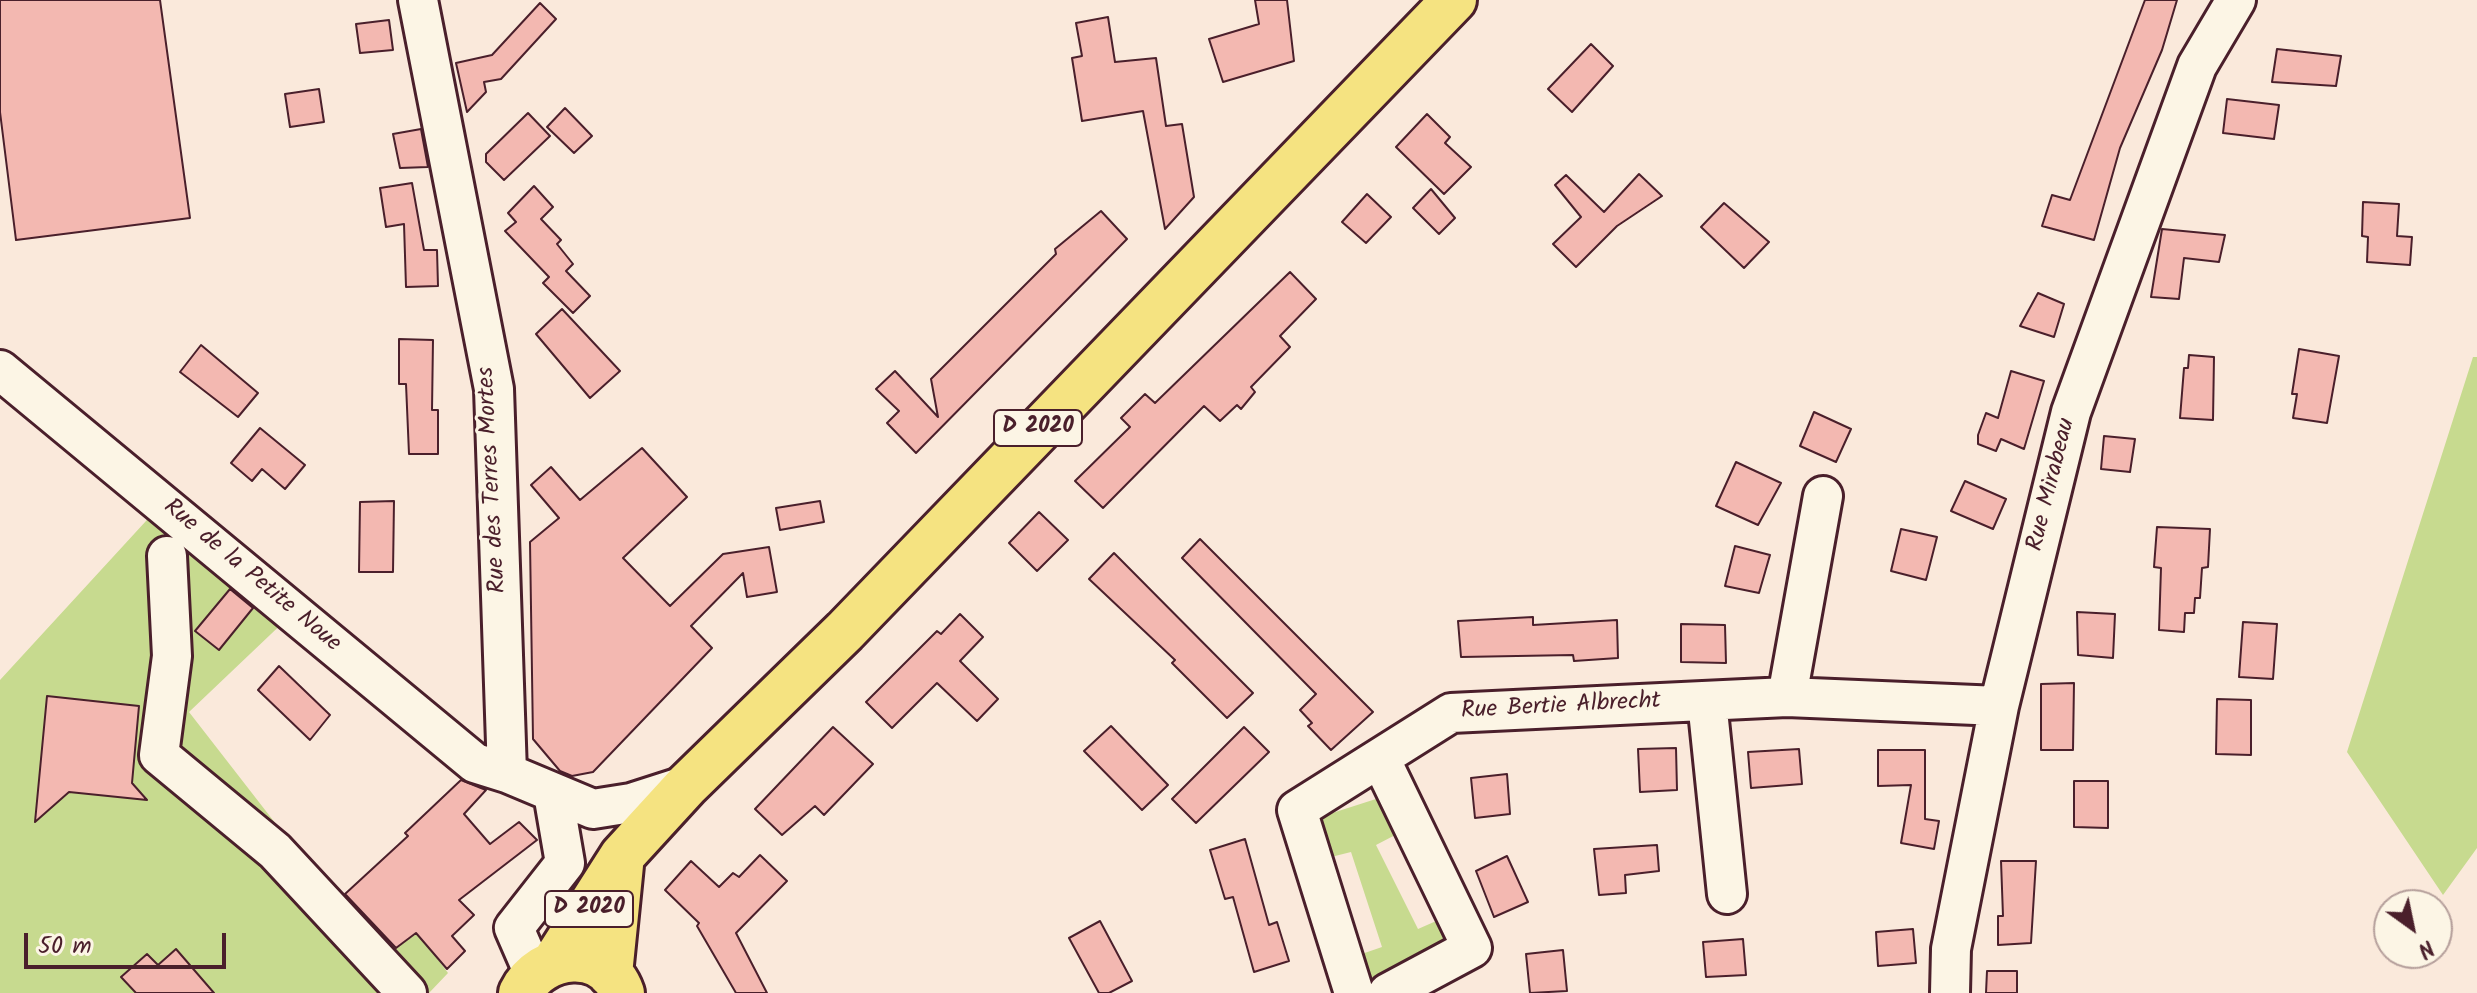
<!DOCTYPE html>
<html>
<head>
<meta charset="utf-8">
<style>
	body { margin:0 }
	#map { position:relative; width:2477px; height:993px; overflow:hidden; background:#fae9db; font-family:Kalam,sans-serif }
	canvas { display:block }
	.north { position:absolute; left:2373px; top:889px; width:80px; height:80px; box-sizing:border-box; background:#fcf5e5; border:2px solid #b59f9b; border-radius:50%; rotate:147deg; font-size:22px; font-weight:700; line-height:32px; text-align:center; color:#4a1f2b }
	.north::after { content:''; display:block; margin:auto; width:28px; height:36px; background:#4a1f2b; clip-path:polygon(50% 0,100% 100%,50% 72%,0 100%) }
	.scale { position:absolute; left:24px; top:933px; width:202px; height:36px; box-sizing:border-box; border:4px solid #4a1f2b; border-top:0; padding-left:10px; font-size:24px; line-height:28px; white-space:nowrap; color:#4a1f2b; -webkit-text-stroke:6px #fcf5e5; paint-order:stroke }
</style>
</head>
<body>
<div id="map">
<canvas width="2477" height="993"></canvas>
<div class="north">N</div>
<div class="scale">50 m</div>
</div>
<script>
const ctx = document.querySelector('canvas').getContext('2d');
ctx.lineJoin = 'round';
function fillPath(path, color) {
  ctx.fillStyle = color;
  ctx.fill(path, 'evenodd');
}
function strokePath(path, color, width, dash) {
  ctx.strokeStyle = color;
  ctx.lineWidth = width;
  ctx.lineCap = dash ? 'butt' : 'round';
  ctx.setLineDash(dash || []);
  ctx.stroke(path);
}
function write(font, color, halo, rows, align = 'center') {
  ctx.font = font + ' Kalam,sans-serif';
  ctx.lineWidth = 6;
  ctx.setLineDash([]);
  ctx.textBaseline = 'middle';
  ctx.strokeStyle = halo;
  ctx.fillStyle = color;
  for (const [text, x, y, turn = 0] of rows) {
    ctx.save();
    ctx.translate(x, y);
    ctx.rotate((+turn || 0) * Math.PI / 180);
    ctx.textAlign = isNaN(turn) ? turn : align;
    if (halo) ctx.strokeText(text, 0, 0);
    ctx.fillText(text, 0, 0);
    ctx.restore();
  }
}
fillPath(new Path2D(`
	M2473 357H2477V848L2443 895 2347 752Z
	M157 509 291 615 189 712 380 958 418 933 448 973 429 993H0V680Z
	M1379 798 1401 832 1376 845 1418 929 1443 918V942L1388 978 1365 977 1353 957 1382 947 1351 852 1323 859 1318 830 1323 816Z`), '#c7da8f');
const building = new Path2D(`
	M0 0H160L190 218 16 240 0 112Z
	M1255 0H1287L1294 61 1223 82 1209 39 1259 24Z
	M2145 0H2177L2162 50 2120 148 2094 240 2042 226 2052 195 2070 200Z
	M540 3 556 19 501 79 484 82 486 92 467 112 456 63 492 55Z
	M1108 17 1115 62 1156 58 1166 126 1182 124 1194 197 1165 229 1143 111 1082 121 1072 58 1082 56 1076 23Z
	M389 20 393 50 360 53 356 24Z
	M1591 44 1613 66 1572 112 1548 89Z
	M2277 49 2341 56 2336 86 2272 82Z
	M319 89 324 122 290 127 285 94Z
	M2227 99 2279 105 2274 139 2223 133Z
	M565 108 592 136 574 153 547 127Z
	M528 113 550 136 504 180 486 162V154Z
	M1427 114 1450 137 1445 143 1471 167 1444 194 1396 147Z
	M421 129 428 167 400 168 393 134Z
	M1639 174 1662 196 1617 226 1576 267 1553 244 1581 217 1555 185 1566 175 1604 212Z
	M412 183 424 250H437L438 286 406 287 404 224 386 227 380 188Z
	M534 186 553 207 541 219 561 240 557 244 573 264 566 271 590 296 573 313 543 283 549 277 505 231 516 222 508 213Z
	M1431 189 1455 218 1439 234 1413 208Z
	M1367 194 1391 217 1366 243 1342 222Z
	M2363 202 2399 204 2397 236 2412 237 2410 265 2367 262 2368 237 2362 236Z
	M1724 203 1769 242 1744 268 1701 227Z
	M1101 211 1127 239 916 453 887 423 899 411 876 389 895 371 938 417 931 379 1056 254 1055 249Z
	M2162 229 2225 235 2219 262 2184 258 2179 299 2151 297Z
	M1290 272 1316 299 1280 336 1290 347 1251 387 1255 392 1241 409 1237 405 1220 421 1204 406 1103 508 1075 481 1130 427 1121 418 1145 394 1155 403Z
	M2038 293 2064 304 2054 337 2020 326Z
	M562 309 620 371 590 398 536 334Z
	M399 339 433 340 432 410H438V454H409L406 384H399Z
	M201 345 258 393 238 417 180 372Z
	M2299 349 2339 356 2327 423 2293 418 2297 394H2292Z
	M2189 355 2214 357 2213 420 2180 418 2184 368H2188Z
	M2011 371 2044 381 2024 449 2001 439 1996 451 1978 444V435L1986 413 1998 418Z
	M1814 412 1851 429 1836 462 1800 446Z
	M260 428 305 465 285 489 262 469 252 481 231 463Z
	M2104 436 2135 439 2130 472 2101 469Z
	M642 448 687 497 623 558 670 606 723 554 769 547 777 592 747 597 743 573 691 626 712 648 593 772 572 776 560 771 533 739 530 542 559 518 531 485 551 467 580 500Z
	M1736 462 1781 483 1758 525 1716 506Z
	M1965 481 2006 499 1993 529 1951 511Z
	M394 501 393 572H359L360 502Z
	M820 501 824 522 780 530 776 508Z
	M1039 512 1068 540 1037 571 1009 543Z
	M2157 527 2210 529 2208 567 2202 568 2200 598H2195L2194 613H2185L2184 632 2159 630 2161 568 2154 567Z
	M1901 529 1937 537 1926 580 1891 571Z
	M1200 539 1373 712 1331 750 1308 726 1312 723 1300 710 1316 694 1182 558Z
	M1735 546 1770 555 1759 593 1725 586Z
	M1114 553 1253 693 1227 718 1172 663 1175 660 1089 579Z
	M230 589 253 608 219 650 195 631Z
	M2077 612 2115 614 2113 658 2078 655Z
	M960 614 983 637 960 661 998 699 977 721 937 683 892 728 866 702 937 631 941 634Z
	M1533 617V625L1617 620 1618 658 1574 661 1573 655 1461 657 1458 621Z
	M2243 622 2277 624 2273 679 2239 677Z
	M1681 624 1725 625 1726 663 1681 662Z
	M279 666 330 715 310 740 258 690Z
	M2074 683 2073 750H2041V684Z
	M47 696 139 706 132 783 147 800 69 792 35 822Z
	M2217 699 2251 700V755L2216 754Z
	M1111 726 1168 785 1142 810 1084 751Z
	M833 727 873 764 824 815 815 806 782 835 755 809Z
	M1244 727 1269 752 1196 823 1172 799Z
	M1676 748 1677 790 1640 792 1638 749Z
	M1799 749 1802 784 1751 788 1748 752Z
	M1878 750H1925V819L1939 821 1934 849 1901 843 1911 785 1878 786Z
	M1507 774 1510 814 1475 818 1471 778Z
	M461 780 486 790 464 814 490 844 519 822 537 840 459 900 474 915 452 936 465 951 447 969 416 933 396 948 345 894 408 836 405 833Z
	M2074 781H2108V828L2074 827Z
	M1245 839 1269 925 1277 922 1289 961 1254 972 1233 897 1225 899 1210 850Z
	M1657 845 1659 871 1625 875 1626 893 1599 895 1594 849Z
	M760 855 787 881 736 933 767 993H736L697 926 699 923 665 890 691 861 719 887 733 873 739 877Z
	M1507 856 1528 902 1494 917 1476 871Z
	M2001 861H2036L2031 943 1998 945V916H2003Z
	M1100 921 1132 981 1109 993H1099L1069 938Z
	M1913 929 1916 963 1878 966 1876 932Z
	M1743 939 1746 975 1706 977 1703 942Z
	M176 949 214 993H136L121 977 147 954 158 965Z
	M1563 950 1567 991 1530 993 1526 954Z
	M1987 971H2017V993H1986Z`);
fillPath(building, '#f3b8b1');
strokePath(building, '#4a1f2b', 2);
const minor = new Path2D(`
	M418 0 494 389 507 773 593 809 631 803 687 785
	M0 370 475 763 507 773
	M167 556 172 656 159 755 275 851 407 993
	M1787 697 1823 496
	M1707 701 1727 894
	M1380 758 1472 948 1388 993
	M534 974 514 928 565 863 553 793
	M1354 993 1297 810 1451 713 1787 697 1999 706
	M1950 993 1951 949 1999 706 2071 412 2197 66 2236 0`);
const major = new Path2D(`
	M555 961 622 856 687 785 845 631 1454 0
	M610 974 621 865
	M521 993C541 952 605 945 622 993`);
strokePath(minor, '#4a1f2b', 44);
strokePath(major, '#4a1f2b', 50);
strokePath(minor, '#fcf5e5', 38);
strokePath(major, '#f5e381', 44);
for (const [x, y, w] of [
	[1038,428,88],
	[589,909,88]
]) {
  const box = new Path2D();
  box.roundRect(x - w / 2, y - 18, w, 36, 6);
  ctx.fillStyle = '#fcf5e5';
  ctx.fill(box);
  strokePath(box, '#4a1f2b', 2);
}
write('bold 22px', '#4a1f2b', null, [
	["D 2020",1038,428],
	["D 2020",589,909]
]);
write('24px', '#4a1f2b', '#fcf5e5', [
	["Rue des Terres Mortes",494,480,-93],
	["Rue Mirabeau",2053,485,-76],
	["Rue de la Petite Noue",251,577,40],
	["Rue Bertie Albrecht",1561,708,-3]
]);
</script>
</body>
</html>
